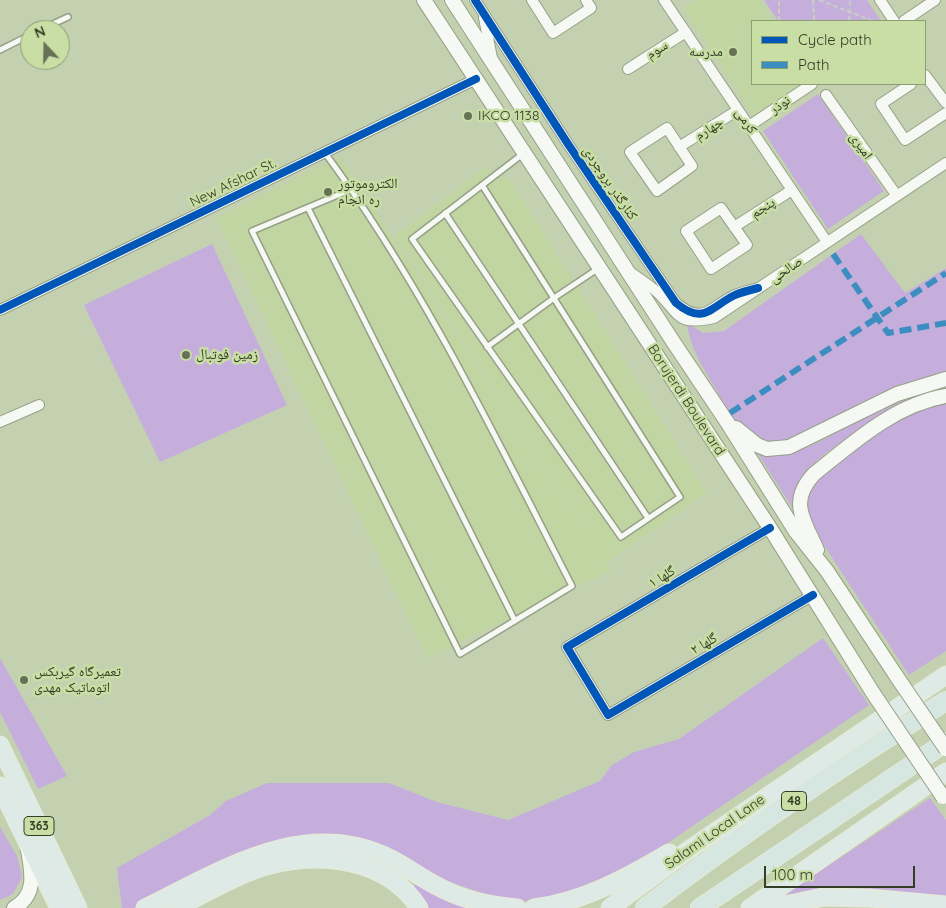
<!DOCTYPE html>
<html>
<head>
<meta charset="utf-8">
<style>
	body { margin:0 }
	#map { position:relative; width:946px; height:908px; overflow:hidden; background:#c4d1b1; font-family:Quicksand,sans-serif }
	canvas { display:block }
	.legend { position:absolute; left:751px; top:20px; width:175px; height:65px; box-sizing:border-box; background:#c8dea4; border:1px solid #8d9e71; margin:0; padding:6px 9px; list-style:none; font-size:15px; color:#343d25 }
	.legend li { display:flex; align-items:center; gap:10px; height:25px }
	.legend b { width:25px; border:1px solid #8d9e71 }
	.north { position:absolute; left:20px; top:20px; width:50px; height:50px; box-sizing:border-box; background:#c8dea4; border:1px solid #8d9e71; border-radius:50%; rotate:339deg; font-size:14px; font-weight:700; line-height:20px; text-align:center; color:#343d25 }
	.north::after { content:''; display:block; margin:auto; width:18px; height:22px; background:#667156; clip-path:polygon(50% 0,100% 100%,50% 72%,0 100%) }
	.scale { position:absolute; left:764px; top:866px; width:151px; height:22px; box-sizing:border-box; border:2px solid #343d25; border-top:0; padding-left:6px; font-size:15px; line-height:18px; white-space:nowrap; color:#343d25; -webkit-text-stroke:4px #c8dea4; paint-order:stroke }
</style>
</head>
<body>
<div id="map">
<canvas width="946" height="908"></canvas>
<ul class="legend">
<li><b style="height:6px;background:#0057b8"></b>Cycle path</li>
<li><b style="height:6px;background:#3c8ec1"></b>Path</li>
</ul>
<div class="north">N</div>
<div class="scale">100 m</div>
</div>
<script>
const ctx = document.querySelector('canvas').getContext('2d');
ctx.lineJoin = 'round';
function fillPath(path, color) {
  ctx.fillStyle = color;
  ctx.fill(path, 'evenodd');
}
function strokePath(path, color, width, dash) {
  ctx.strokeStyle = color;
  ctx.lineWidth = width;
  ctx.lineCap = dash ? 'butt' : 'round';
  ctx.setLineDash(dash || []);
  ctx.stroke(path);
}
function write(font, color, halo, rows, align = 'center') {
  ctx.font = font + ' Quicksand,"Noto Naskh Arabic",sans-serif';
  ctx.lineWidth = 5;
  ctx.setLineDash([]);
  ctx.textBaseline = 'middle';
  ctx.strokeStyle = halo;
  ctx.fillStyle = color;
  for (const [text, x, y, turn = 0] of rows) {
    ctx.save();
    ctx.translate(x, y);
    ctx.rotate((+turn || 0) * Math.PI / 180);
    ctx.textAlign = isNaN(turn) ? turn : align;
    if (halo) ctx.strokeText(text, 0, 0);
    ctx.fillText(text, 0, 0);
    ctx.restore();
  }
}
fillPath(new Path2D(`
	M696 0H759L773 21H752V84H804L755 117 683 8Z
	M340 157 595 544 395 236 486 167 512 182 707 493 607 562 612 570 427 658 216 218Z`), '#c1d5a2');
fillPath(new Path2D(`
	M764 0H867L881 21H778Z
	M818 94 884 191 828 229 763 131Z
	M861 234 905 293 946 268V373C929 376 911 381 895 389 864 403 798 448 766 443 744 440 730 413 719 395 706 372 690 350 687 323L703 333 724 331Z
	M212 244 287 405 160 462 84 305Z
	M946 384V390C906 409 803 448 794 496 793 502 796 509 797 515L758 454C803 463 848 421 888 404 907 396 927 391 946 384Z
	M946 402V651L909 675 810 524 805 505 811 484 887 425 912 412Z
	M823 638 869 705 656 851 583 890 542 900 525 901 487 895 436 877 392 850 354 837 313 836 205 873 135 908H122L117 868 210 815 226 801 267 783H389L437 802 508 820 600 781 612 765 634 752 679 739Z
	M0 658 67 776 38 789 0 712Z
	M930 798 946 820V900L772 903Z
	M0 827 17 856 22 877 13 894 0 900Z
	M417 882 475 908H426L412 888Z`), '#c5aedb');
const service = new Path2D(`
	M40 30 68 17
	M0 50 30 35
	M325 153C424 287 496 438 572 586L460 654 252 231 352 189
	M482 185 680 497 621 537 412 239 524 153
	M308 208 515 621
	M445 213 648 518
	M487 347 554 298 599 268`);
const minor = new Path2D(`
	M475 0 568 144 676 303C704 326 710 307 735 295 742 292 750 290 758 288
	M532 0 553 33 591 8 586 0
	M664 0 827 242
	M880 0 894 21
	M484 18 492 58
	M904 21 935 0
	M628 69 686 32
	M925 75 946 103
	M911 84 881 104 905 140 946 113
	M826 95 897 196
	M749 126 812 84
	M667 128 692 166 657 191 630 152Z
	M679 147 738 110
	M721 208 747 245 711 269 686 231Z
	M734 227 792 190
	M633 274C641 280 651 286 658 293 681 316 677 326 714 318L946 163
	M0 310 476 79
	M0 422 39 405
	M770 528 567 647 608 715 813 595`);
const secondary = new Path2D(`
	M424 0 770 528 873 693
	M452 0 674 343 727 422 796 532 827 571 897 677
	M736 428 757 445 767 449 789 447 897 394 946 379
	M817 550C804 520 788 502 814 474 854 442 894 405 946 396
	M14 908C37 895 32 873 28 850`);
const primary = new Path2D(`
	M0 745 78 908
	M0 786 59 908
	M145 908C221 871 306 815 391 859 407 867 421 878 437 886 462 900 489 905 517 908
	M176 908C202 895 244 871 270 865 322 852 388 859 419 908
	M534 908C582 902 627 878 669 853
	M610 908 693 847 946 675
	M750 908 946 772
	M771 908 823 897 869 898 946 905`);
const trunk = new Path2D(`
	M645 908C742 834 843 765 946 701
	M700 908 946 742`);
strokePath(service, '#96a087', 8);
strokePath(minor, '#96a087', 12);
strokePath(secondary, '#96a087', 16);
strokePath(primary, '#e4eadc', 19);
strokePath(trunk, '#e4eadc', 20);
strokePath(new Path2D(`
	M813 0 814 21
	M819 0 873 21
	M779 21V0
	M849 21 850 0`), '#c9cdc3', 2, [5, 2.5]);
strokePath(service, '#f6f8f3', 5);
strokePath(minor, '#f6f8f3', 10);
strokePath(secondary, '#f6f8f3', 14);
strokePath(primary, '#deeae5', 16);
strokePath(trunk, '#d6e6e0', 18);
const secondaryBridge = new Path2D(`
	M897 677 946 749
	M873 693 943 797`);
strokePath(secondaryBridge, '#96a087', 16, []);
strokePath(secondaryBridge, '#f6f8f3', 14);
strokePath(new Path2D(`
	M833 254 888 333 946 323
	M730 413 946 273`), '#3c8ec1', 6, [12, 6]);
strokePath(new Path2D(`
	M475 0 568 144 676 303C704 326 710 307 735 295 742 292 750 290 758 288
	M0 310 476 79
	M770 528 567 647 608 715 813 595`), '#0057b8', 8);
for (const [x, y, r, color] of [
	[733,52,5,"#667156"],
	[468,116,5,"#667156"],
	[328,192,5,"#667156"],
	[186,355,5,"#667156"],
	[24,680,5,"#667156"]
]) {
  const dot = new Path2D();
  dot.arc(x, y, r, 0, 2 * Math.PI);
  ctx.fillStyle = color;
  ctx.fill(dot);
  strokePath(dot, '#c8dea4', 2);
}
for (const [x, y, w] of [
	[794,801,25],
	[39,826,30]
]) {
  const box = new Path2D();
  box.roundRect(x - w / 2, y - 9.5, w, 19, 4);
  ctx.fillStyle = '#c8dea4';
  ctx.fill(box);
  strokePath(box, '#343d25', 1);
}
write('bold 12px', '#343d25', null, [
	["48",794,801],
	["363",39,826]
]);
write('14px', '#343d25', '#c8dea4', [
	["سوم",657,50,-32],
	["نوذر",780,105,-34],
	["کرمی",746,121,56],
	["چهارم",709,129,-32],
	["امیری",861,146,55],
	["New Afshar St.",233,183,-26],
	["کنارگذر بروجردی",610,183,56],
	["پنجم",763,208,-33],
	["صالحی",786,270,-34],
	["Borujerdi Boulevard",686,400,57],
	["گلها ۱",662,577,-31],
	["گلها ۲",704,644,-30],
	["Salami Local Lane",715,832,-35]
]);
write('14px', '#343d25', '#c8dea4', [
	["مدرسه",723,52,"right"],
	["IKCO 1138",478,116],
	["الکتروموتور",338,184],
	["ره انجام",338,200],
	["زمین فوتبال",196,355],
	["تعمیرگاه گیربکس",34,672],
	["اتوماتیک مهدی",34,688]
], 'left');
</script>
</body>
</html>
